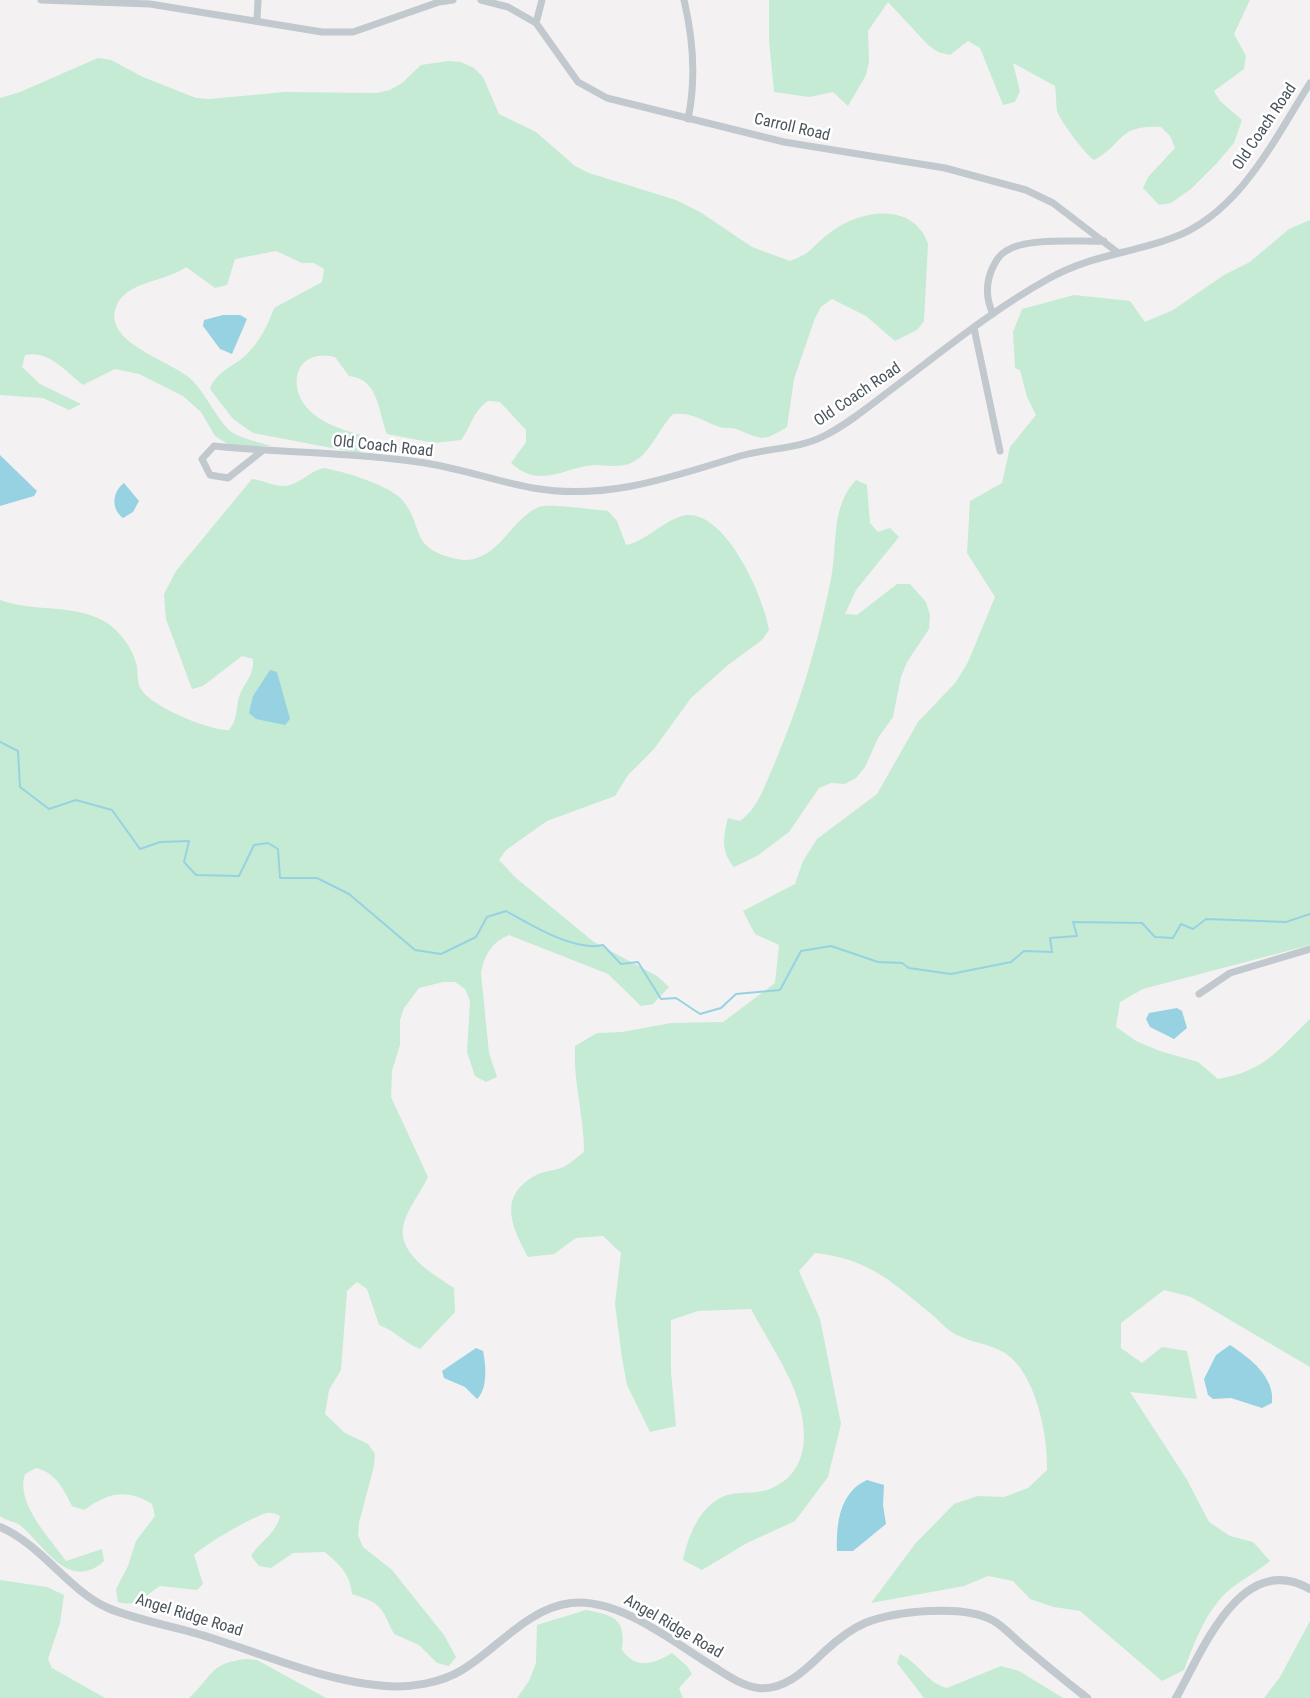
<!DOCTYPE html>
<html>
<head>
<meta charset="utf-8">
<style>
	body { margin:0 }
	canvas { display:block; background:#f3f1f1 }
</style>
</head>
<body>
<canvas width="1310" height="1698"></canvas>
<script>
const ctx = document.querySelector('canvas').getContext('2d');
ctx.lineJoin = 'round';
function fillPath(path, color) {
  ctx.fillStyle = color;
  ctx.fill(path, 'evenodd');
}
function strokePath(path, color, width, dash) {
  ctx.strokeStyle = color;
  ctx.lineWidth = width;
  ctx.lineCap = dash ? 'butt' : 'round';
  ctx.setLineDash(dash || []);
  ctx.stroke(path);
}
function write(font, color, halo, rows, align = 'center') {
  ctx.font = font + ' "Roboto Condensed",sans-serif';
  ctx.lineWidth = 5;
  ctx.setLineDash([]);
  ctx.textBaseline = 'middle';
  ctx.strokeStyle = halo;
  ctx.fillStyle = color;
  for (const [text, x, y, turn = 0] of rows) {
    ctx.save();
    ctx.translate(x, y);
    ctx.rotate((+turn || 0) * Math.PI / 180);
    ctx.textAlign = isNaN(turn) ? turn : align;
    if (halo) ctx.strokeText(text, 0, 0);
    ctx.fillText(text, 0, 0);
    ctx.restore();
  }
}
fillPath(new Path2D(`
	M769 0H1250L1234 34 1246 56 1244 69 1214 91 1220 101 1242 120 1234 143 1217 163 1191 189 1171 203 1159 205 1143 188 1148 177 1175 148 1170 136 1161 127C1116 125 1126 143 1094 160 1086 155 1060 121 1057 111 1056 103 1056 94 1055 86L1013 63 1020 91 1015 102 1003 105 980 48 968 41 950 55 938 52 928 45 888 2 868 31 869 62 866 75 848 106 833 92 809 97 774 92 769 40Z
	M98 58 111 60 143 77 196 98 210 99 285 92 377 93 390 90 402 83 421 65 448 61 461 62 474 68 483 77 499 114 536 132 575 166 589 173 676 200 700 212 752 247 790 261C815 252 812 245 831 232 861 209 914 202 928 244L924 321 917 330 895 341 866 316 832 299 821 307 815 318 794 379 787 427C761 443 762 439 736 429 730 427 723 429 717 426 701 420 692 412 673 414 659 428 650 455 631 463 620 468 607 465 595 465 563 467 541 490 511 463L526 442V430L500 402 488 401C472 412 472 426 461 440L434 443 387 434C378 411 379 379 349 376L335 357C295 347 285 388 311 412 326 426 348 431 367 437L370 449 358 453 253 433 233 419 210 389C217 370 234 367 247 354 260 341 268 325 274 308L322 282 324 269 314 263H302L276 251 235 259 227 285 215 288 186 267C166 282 125 281 116 307 102 344 176 362 193 381 207 396 215 416 229 430 237 438 260 442 271 446H231L215 436 201 412 183 396 139 374 115 369 83 385C65 371 49 350 25 355L22 367 40 384 81 404 69 410 43 398 0 395V98L20 92Z
	M1310 220V945L1143 989 1120 1002 1116 1027 1136 1041 1160 1051 1198 1062 1218 1079C1265 1071 1278 1050 1310 1019V1367L1191 1297 1164 1290 1121 1323V1348L1142 1363 1162 1347 1187 1351 1197 1399 1130 1392 1186 1478 1209 1522 1230 1536 1253 1542 1270 1561C1257 1572 1241 1580 1228 1591 1205 1612 1195 1642 1184 1670L1162 1681 1080 1611 1054 1607 1030 1599 1013 1581 988 1576 964 1586 871 1603 915 1544 954 1504 978 1496 1004 1497 1028 1488 1047 1470C1048 1436 1036 1373 1005 1353 989 1343 966 1342 950 1331 943 1326 937 1318 930 1313 890 1280 868 1259 815 1253L799 1271 820 1319 841 1424 828 1477 795 1521 747 1543 702 1570 683 1560C688 1537 698 1510 720 1498 735 1490 755 1495 770 1489 817 1470 807 1415 789 1378 778 1354 763 1332 751 1309L698 1311 671 1320V1372L676 1426 650 1432 627 1385 622 1358 615 1304 621 1253 603 1236 576 1238 554 1254 528 1257C511 1225 497 1195 538 1174 545 1171 553 1171 561 1168 569 1165 577 1157 584 1152 584 1116 573 1082 575 1046L597 1033 622 1032 671 1023 723 1022 775 983 779 945 755 934 743 911 795 884 803 861 817 839 877 794 918 722 956 682 968 662 995 597 967 553 970 501 1002 483 1010 447 1036 415 1027 397 1020 370 1015 368 1013 332 1022 309 1074 295 1130 301 1145 322 1173 310 1224 275 1250 262 1289 229Z
	M324 468C345 472 391 485 404 502 425 530 409 548 457 559 497 567 510 518 539 507 549 503 594 510 608 511L617 521 626 545C647 540 660 524 679 517 722 500 765 599 769 630L762 640 728 665 691 698 654 749 628 775 615 796 547 821 506 850 499 860 516 878 594 942 657 976 669 987 653 1004 641 1006 608 974 509 935C492 942 484 955 481 973L489 1053 497 1077 486 1082 475 1076 467 1052 470 1001 465 989 455 982H443L419 988 404 1008 400 1020V1045L392 1071 391 1097 428 1177C421 1192 409 1206 404 1223 395 1253 433 1274 454 1288L455 1312 420 1349C404 1343 396 1331 379 1325L367 1289 357 1282 347 1291 341 1370 329 1390 325 1414 345 1433 368 1444 375 1454 374 1466 359 1523 358 1535 363 1547 392 1570 444 1635 456 1657 449 1666 437 1663 419 1645 394 1634C380 1606 383 1604 352 1594 350 1574 340 1565 325 1552L293 1553 271 1568 259 1566 251 1556C260 1541 276 1534 280 1516 276 1514 271 1512 267 1513 253 1516 204 1545 194 1555L203 1584 197 1590 160 1586C144 1596 137 1608 118 1602L116 1589 128 1566 136 1541 155 1516 152 1504C125 1488 108 1493 84 1510L72 1506C63 1488 56 1473 36 1468L25 1474C15 1503 50 1538 66 1561L102 1549 104 1561C69 1593 44 1545 21 1526 15 1521 6 1521 0 1516V600C33 612 71 604 102 620 118 628 134 649 137 667 138 673 137 684 141 689 151 707 211 731 229 730 239 718 235 708 240 694 246 681 254 675 253 659L242 656 203 686 192 689 166 619 164 594 176 571 252 479C264 480 278 489 290 485 303 481 310 471 324 468Z
	M856 480 867 485 870 523 878 532 890 528 899 537 856 590 845 614 857 615 897 584H910L926 602 930 615 929 629 907 662 901 677 893 717 878 738 865 767 856 778 845 784 831 783 819 788 789 832 757 856 734 867C721 852 723 837 728 818L740 821C758 808 764 787 773 767 800 704 817 647 831 579 838 544 830 508 856 480Z
	M0 1580 47 1587 64 1595 60 1623 48 1659 52 1668 105 1698H0Z
	M586 1610C614 1615 626 1619 622 1650 636 1670 654 1664 672 1653L687 1666 692 1674 679 1688 683 1698H517L529 1681 536 1663 537 1625Z
	M1310 1621V1698H1264L1280 1677Z
	M900 1654C918 1662 928 1684 947 1688L1001 1666 1019 1671 1063 1698H924L897 1663Z
	M247 1659 257 1660 326 1698H189C214 1675 209 1663 247 1659Z`), '#c5ebd5');
fillPath(new Path2D(`
	M223 315H240L247 319 232 354 220 349 203 326 204 320Z
	M0 455 37 491 34 496 0 506Z
	M124 483 139 501 133 512 123 518C111 509 112 492 124 483Z
	M270 670 277 672 290 719 285 725 256 719 249 713 253 696Z
	M1177 1008 1182 1011 1187 1028 1174 1039 1150 1027 1146 1019 1149 1013Z
	M1230 1345C1250 1358 1275 1377 1272 1403L1262 1408 1231 1398 1213 1399 1208 1395 1204 1379 1216 1355Z
	M476 1348 483 1351C486 1365 488 1389 477 1399L465 1387 444 1378 442 1371Z
	M867 1480 884 1485 883 1505 886 1524 853 1551H837C836 1523 840 1492 867 1480Z`), '#97d2e3');
strokePath(new Path2D(`
	M0 742 18 751 20 787 49 809 76 800 112 810 140 849 160 842 189 841 184 862 196 875 239 876 254 845 268 843 278 849 280 878H317L349 894 415 950 441 954 476 937 487 917 506 911C531 925 575 952 603 945L621 964 638 962 661 999 676 998 700 1014 721 1008 736 994 780 990 801 951 831 946 878 962 902 963 909 968 951 974 1011 962 1024 951 1052 952 1050 938 1077 936 1073 922 1142 923 1155 937 1173 938 1181 924 1193 929 1206 919 1286 922 1310 914`), '#97d2e3', 2);
strokePath(new Path2D(`
	M41 0 150 4 322 32H353L439 2 453 0
	M481 0 508 7 536 23 578 82 607 98 784 142 945 168 1026 190 1053 203 1117 252
	M684 0C693 38 696 81 688 119
	M257 20 258 0
	M536 23 542 0
	M993 314C986 299 985 285 992 269 995 262 999 255 1006 251 1027 237 1078 242 1104 241
	M974 328 1000 451
	M262 451 228 478 210 475 202 459 214 446C282 453 351 452 418 462 457 467 495 481 533 488 607 501 671 477 740 456 767 448 799 449 824 436 850 423 873 403 896 386 945 349 994 309 1048 279 1090 255 1129 254 1172 238 1239 214 1274 140 1310 83
	M1199 994 1230 973 1310 949`), '#c1c8ce', 7);
strokePath(new Path2D(`
	M0 1527C42 1545 68 1590 108 1608 136 1620 177 1627 208 1637 267 1655 323 1681 385 1686 410 1688 441 1683 462 1670 497 1649 528 1608 571 1603 620 1598 673 1642 714 1667 727 1675 742 1686 758 1688 786 1691 807 1668 825 1651 837 1640 851 1629 865 1623 895 1611 963 1604 992 1620 1002 1625 1012 1636 1020 1643 1042 1662 1064 1680 1087 1698
	M1176 1698C1202 1652 1241 1549 1310 1589`), '#c1c8ce', 8);
write('16px', '#4b545d', '#fff', [
	["Old Coach Road",1265,127,-56],
	["Carroll Road",792,128,13],
	["Old Coach Road",858,395,-34],
	["Old Coach Road",383,447,6],
	["Angel Ridge Road",189,1616,17],
	["Angel Ridge Road",673,1627,30]
]);
</script>
</body>
</html>
